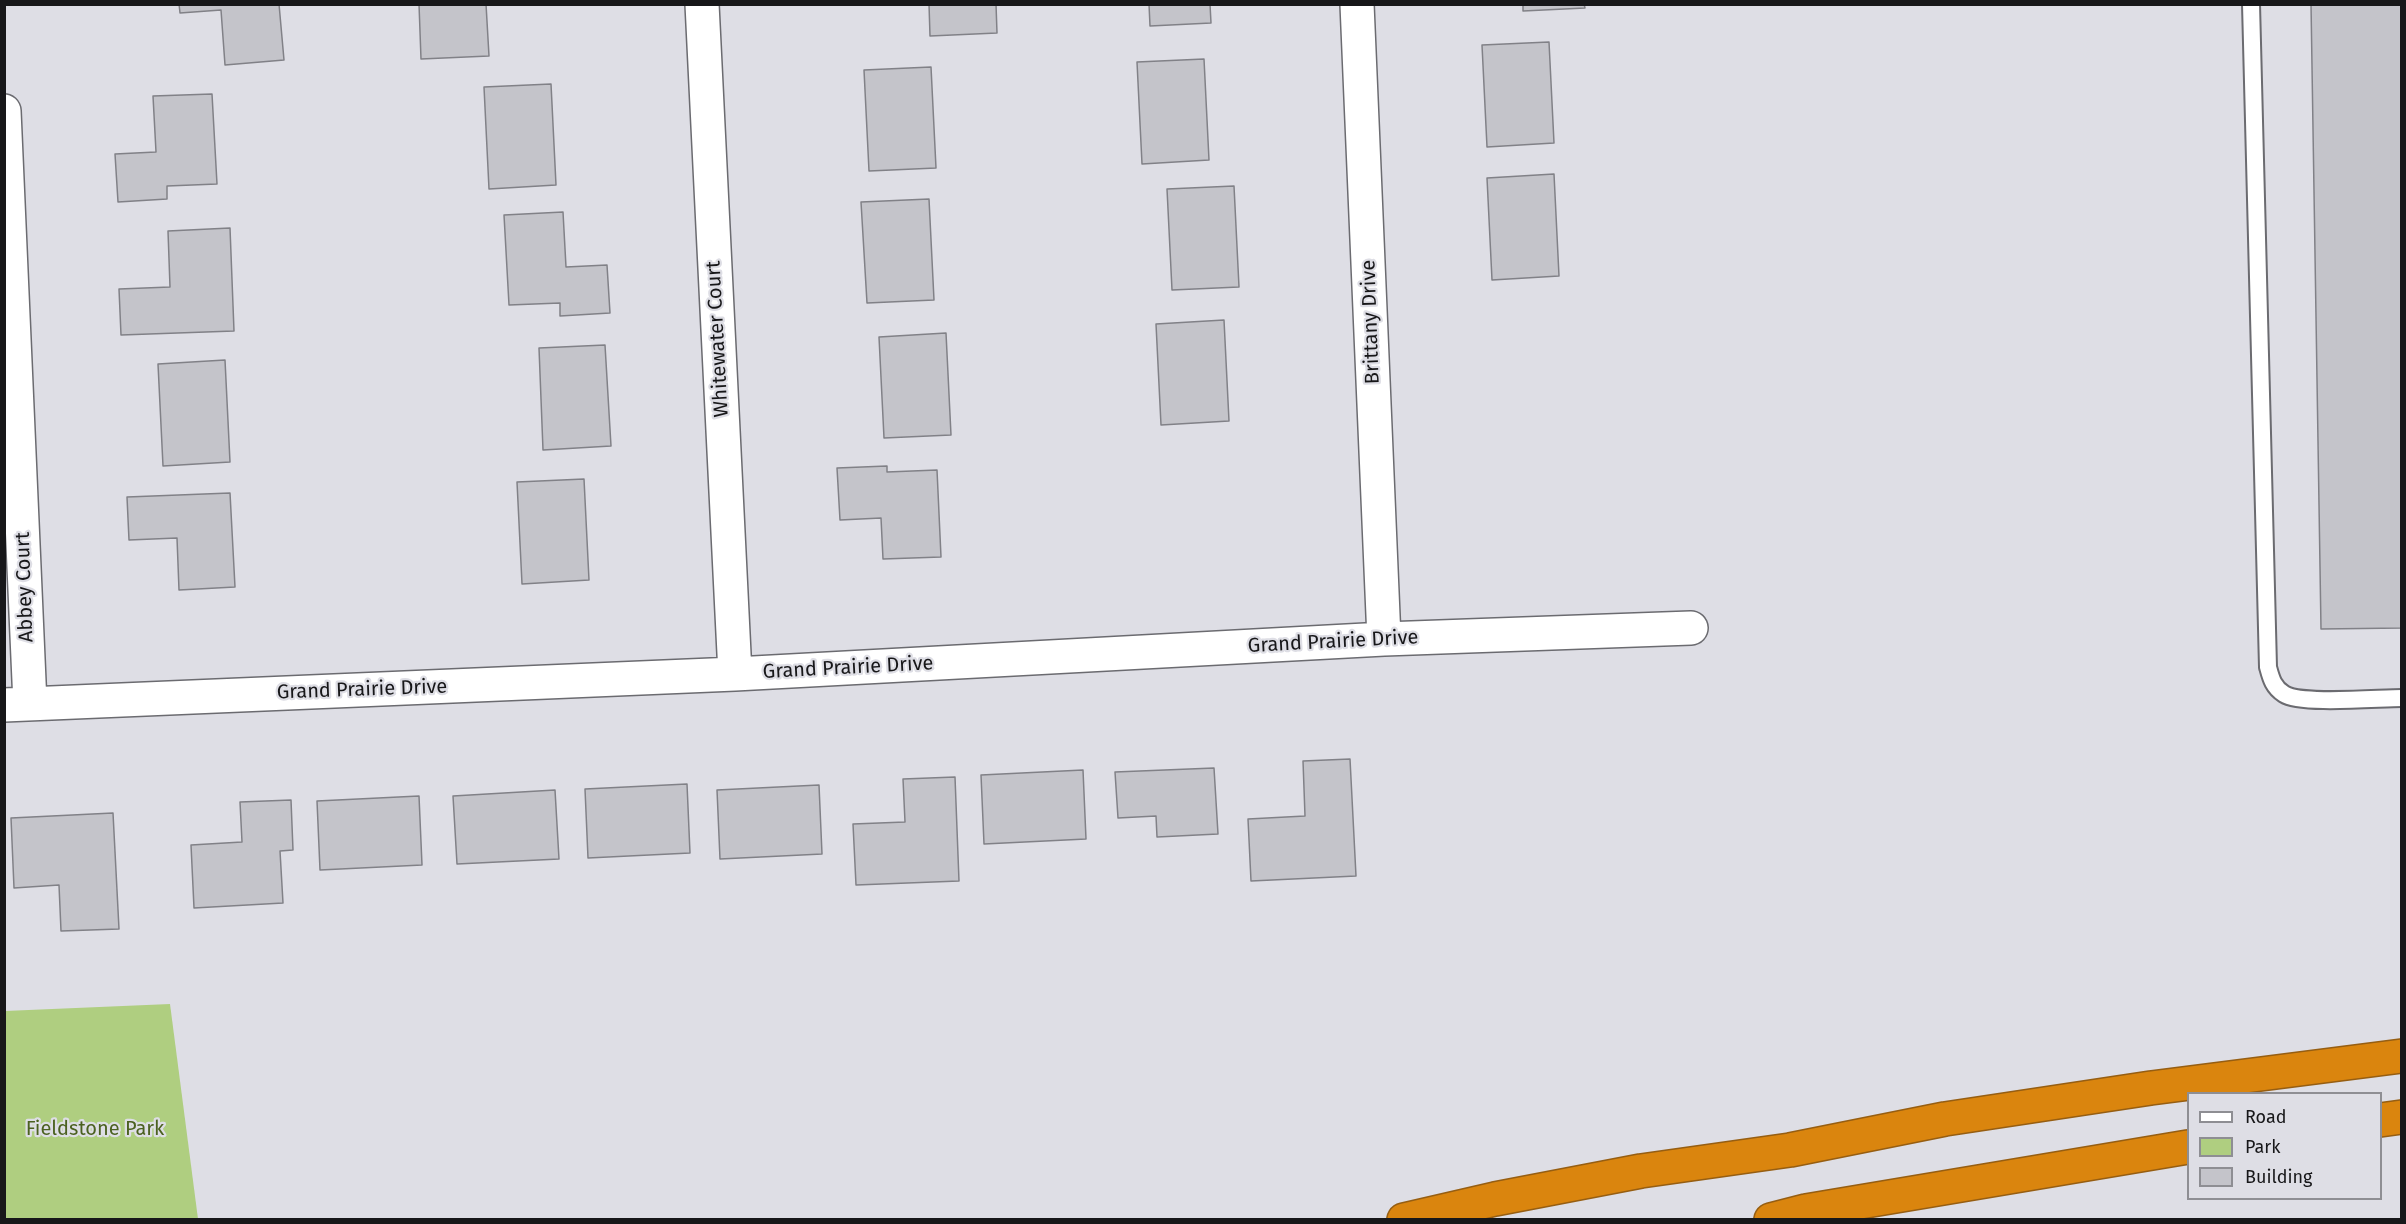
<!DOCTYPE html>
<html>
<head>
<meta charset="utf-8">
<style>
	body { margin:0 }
	#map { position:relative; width:2406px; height:1224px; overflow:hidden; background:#dedee5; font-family:"Fira Sans",sans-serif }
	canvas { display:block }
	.frame { position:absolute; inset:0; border:6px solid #171719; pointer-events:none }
	.legend { position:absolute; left:2187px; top:1092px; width:195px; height:108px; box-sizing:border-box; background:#dedee5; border:2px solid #8e8e93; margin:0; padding:8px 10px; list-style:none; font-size:18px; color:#171719 }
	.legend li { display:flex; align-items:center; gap:12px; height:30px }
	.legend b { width:30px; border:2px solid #8e8e93 }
</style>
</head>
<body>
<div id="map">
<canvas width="2406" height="1224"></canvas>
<div class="frame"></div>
<ul class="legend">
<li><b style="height:8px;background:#fff"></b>Road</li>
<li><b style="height:16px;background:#afce80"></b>Park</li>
<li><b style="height:16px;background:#c4c4ca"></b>Building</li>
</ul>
</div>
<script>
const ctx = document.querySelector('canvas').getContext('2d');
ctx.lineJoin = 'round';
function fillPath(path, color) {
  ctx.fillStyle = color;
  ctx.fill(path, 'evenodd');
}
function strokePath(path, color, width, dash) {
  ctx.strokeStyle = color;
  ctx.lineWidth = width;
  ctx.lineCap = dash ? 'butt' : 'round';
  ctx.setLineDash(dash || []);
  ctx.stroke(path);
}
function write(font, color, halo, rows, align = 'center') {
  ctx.font = font + ' "Fira Sans",sans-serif';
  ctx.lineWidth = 4.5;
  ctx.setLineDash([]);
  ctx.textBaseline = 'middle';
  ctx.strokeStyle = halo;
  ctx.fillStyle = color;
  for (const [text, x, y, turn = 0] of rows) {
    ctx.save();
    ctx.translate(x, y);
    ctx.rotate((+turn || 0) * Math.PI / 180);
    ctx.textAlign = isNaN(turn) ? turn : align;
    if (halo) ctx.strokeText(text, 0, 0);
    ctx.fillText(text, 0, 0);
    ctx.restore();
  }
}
fillPath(new Path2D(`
	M170 1004 198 1219H5V1011Z`), '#afce80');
const building = new Path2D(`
	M179 4H279L284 60 225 65 221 10 180 13Z
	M419 4H486L489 56 421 59Z
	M929 4H996L997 33 930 36Z
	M1149 4H1210L1211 23 1150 26Z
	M1523 4H1584L1585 8 1523 11Z
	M2311 4H2402V628L2321 629Z
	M1549 42 1554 143 1487 147 1482 45Z
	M1204 59 1209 160 1142 164 1137 62Z
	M931 67 936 168 869 171 864 70Z
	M551 84 556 185 489 189 484 87Z
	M212 94 217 184 167 186V199L118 202 115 154 156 152 153 96Z
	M1554 174 1559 276 1492 280 1487 178Z
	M1234 186 1239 287 1172 290 1167 189Z
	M929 199 934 300 867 303 861 202Z
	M563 212 566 267 607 265 610 313 560 316V303L509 305 504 215Z
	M230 228 234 331 121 335 119 289 170 287 168 231Z
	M1224 320 1229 421 1161 425 1156 324Z
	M946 333 951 435 884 438 879 337Z
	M605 345 611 446 543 450 539 348Z
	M225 360 230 462 163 466 158 364Z
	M887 466V472L937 470 941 557 883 559 881 518 840 520 837 468Z
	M584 479 589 580 522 584 517 482Z
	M230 493 235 587 179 590 177 538 129 540 127 497Z
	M1350 759 1356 876 1251 881 1248 819 1305 816 1303 761Z
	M1214 768 1218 834 1157 837 1156 816 1118 818 1115 772Z
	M1083 770 1086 839 984 844 981 775Z
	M955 777 959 881 856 885 853 824 905 822 903 779Z
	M687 784 690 853 588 858 585 789Z
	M819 785 822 854 720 859 717 790Z
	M555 790 559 859 457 864 453 796Z
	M419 796 422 865 320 870 317 801Z
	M291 800 293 850 280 851 283 903 194 908 191 845 242 842 240 802Z
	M113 813 119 929 61 931 59 885 14 888 11 818Z`);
fillPath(building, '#c4c4ca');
strokePath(building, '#818187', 1.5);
const service = new Path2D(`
	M2251 4 2268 667C2271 678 2273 687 2284 694 2301 705 2378 698 2402 698`);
const minor = new Path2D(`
	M702 4 735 674
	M1357 4 1384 639
	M4 111 30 704
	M4 705 735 674 1384 639 1691 628`);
const motorway = new Path2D(`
	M2380 1120 2402 1117
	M1404 1220 1495 1199 1641 1171 1790 1150 1945 1119 2151 1088 2402 1056
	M1771 1220 1806 1211 2188 1147`);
strokePath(service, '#6b6b70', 20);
strokePath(minor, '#6b6b70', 36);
strokePath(motorway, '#965e12', 36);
strokePath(service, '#fff', 16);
strokePath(minor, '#fff', 33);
strokePath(motorway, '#da850e', 33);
write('20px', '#171719', '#dedee5', [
	["Brittany Drive",1371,322,-92],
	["Whitewater Court",718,339,-93],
	["Abbey Court",25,587,-92],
	["Grand Prairie Drive",1333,642,-3],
	["Grand Prairie Drive",848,668,-3],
	["Grand Prairie Drive",362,690,-2]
]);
write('20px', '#4b6120', '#dedee5', [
	["Fieldstone Park",95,1129]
]);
</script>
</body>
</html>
